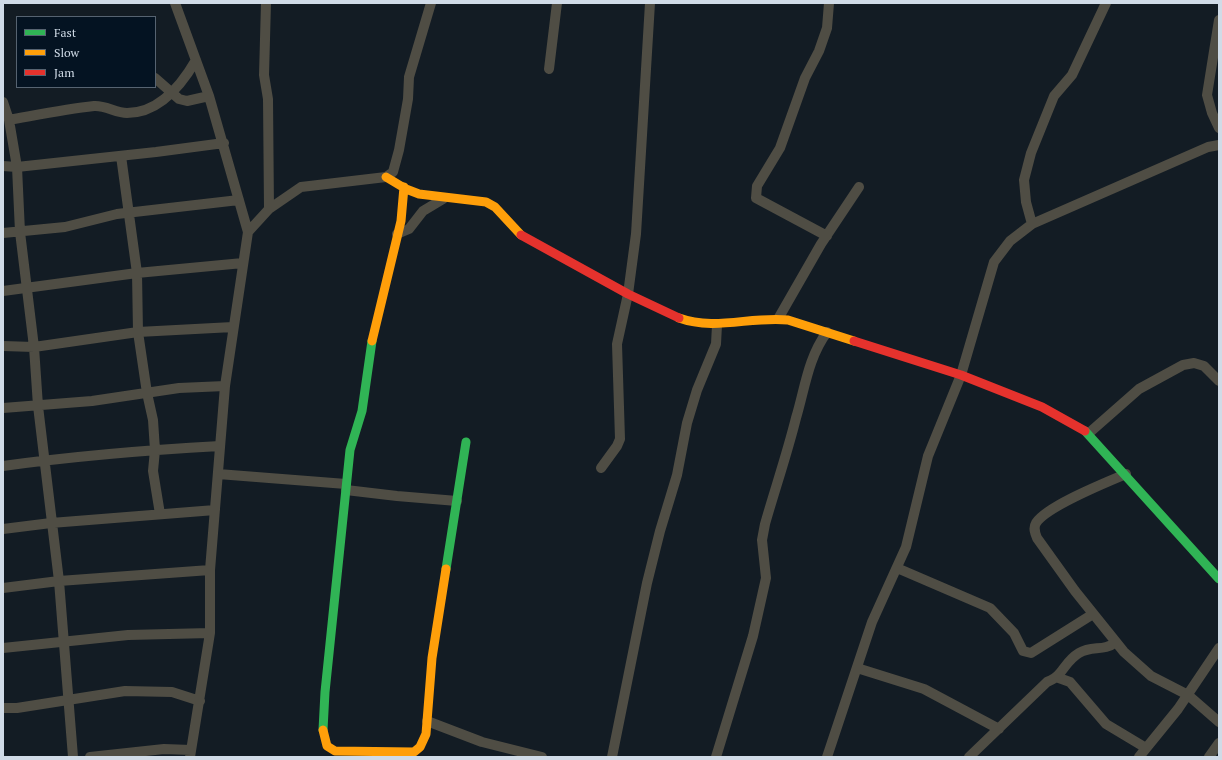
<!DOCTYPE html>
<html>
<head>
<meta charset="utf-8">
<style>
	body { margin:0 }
	#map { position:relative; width:1222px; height:760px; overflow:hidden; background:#131c24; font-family:"PT Serif",serif }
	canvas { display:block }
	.frame { position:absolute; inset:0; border:4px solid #d0dbe7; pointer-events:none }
	.legend { position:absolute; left:16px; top:16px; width:140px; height:72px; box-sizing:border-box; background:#041322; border:1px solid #566371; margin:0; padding:5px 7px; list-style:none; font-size:12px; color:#d0dbe7 }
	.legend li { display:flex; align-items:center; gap:8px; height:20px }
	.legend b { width:20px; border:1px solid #566371 }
</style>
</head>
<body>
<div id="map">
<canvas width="1222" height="760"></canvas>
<div class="frame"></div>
<ul class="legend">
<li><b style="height:5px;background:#30b455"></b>Fast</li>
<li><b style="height:5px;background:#ff9f0a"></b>Slow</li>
<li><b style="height:5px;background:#e5322d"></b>Jam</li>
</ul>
</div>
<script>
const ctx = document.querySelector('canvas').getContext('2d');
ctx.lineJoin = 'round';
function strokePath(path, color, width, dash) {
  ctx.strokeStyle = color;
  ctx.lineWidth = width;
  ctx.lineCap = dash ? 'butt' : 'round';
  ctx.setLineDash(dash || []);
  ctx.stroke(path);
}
strokePath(new Path2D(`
	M175 3 209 96 248 232
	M266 3 264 75 268 99 269 209
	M1219 20 1207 95 1212 113 1219 128
	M549 69 557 3
	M155 78 179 99 187 101 209 96
	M3 102 9 120 17 167 20 232 34 347 38 406 59 581 73 757
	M9 120C37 115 66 109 94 106 105 105 116 113 127 113 159 113 181 86 196 60
	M121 156 137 273 138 332 147 393 153 420 155 450 153 471 160 514
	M3 166 17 167 156 152 224 143
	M1032 224 1026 202 1024 180 1031 153 1054 96 1072 75 1106 3
	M3 233 65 227 117 214 239 200
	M397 234 409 229 423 211 443 199
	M827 236 756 198 757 186 780 148 805 78 819 51 827 28 829 3
	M3 291 137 273 243 263
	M778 319 821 244 859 187
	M3 346 34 347 138 332 233 327
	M3 408 92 401 179 388 225 386
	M1089 433 1139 389 1183 365 1194 363 1204 366 1219 381
	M3 466C75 456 148 450 220 446
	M601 468 617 446 620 439 617 344 628 294 636 234 650 3
	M218 474 346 484
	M1126 474C1105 483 1047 506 1036 523 1033 528 1035 533 1037 538L1075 591 1124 652 1151 676 1188 695 1219 722
	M346 490 397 496 457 501
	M3 529 51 523 215 510
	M897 568 990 608 1014 633 1023 651 1031 653 1093 614
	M3 588 59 581 210 570
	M3 648 128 635 210 633
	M857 668 924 689 999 729
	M1056 677 1070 682 1106 724 1146 748
	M3 708H17L125 691 172 692 200 701
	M427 721 482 742 542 757
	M90 757 164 749 191 750
	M190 757 210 633V570L225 386 248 232 269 209 301 187 386 177 393 172 399 150 408 99 409 77 431 3
	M612 757 647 583 660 531 677 475 687 423 697 390 716 344 717 325
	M716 757 753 636 766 578 762 540 765 524C775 489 787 454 796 418 805 388 808 358 827 332
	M827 757 872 622 906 547 928 456 961 375 994 262 1010 241 1032 224 1208 147 1219 145
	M969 757 1047 682C1052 680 1057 677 1060 673 1066 666 1069 659 1079 653 1093 645 1103 652 1116 642
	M1139 757 1178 709 1219 648
	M1209 757 1219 743`), '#4f4d44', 10);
strokePath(new Path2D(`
	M1085 431 1219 579
	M446 569 466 442
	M323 730 325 692 350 450 362 411 372 341`), '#30b455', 9);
strokePath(new Path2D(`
	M386 177 406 189 419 194 486 202 495 207 521 235
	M679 318C715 331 751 316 788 320L854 341
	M372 341 401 221 404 187
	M323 730 327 746 335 751 414 752 420 747 426 734 432 658 446 569`), '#ff9f0a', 9);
strokePath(new Path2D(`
	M521 235 628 294 679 318
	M854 341 961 375 1042 407 1085 431`), '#e5322d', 9);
</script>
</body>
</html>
